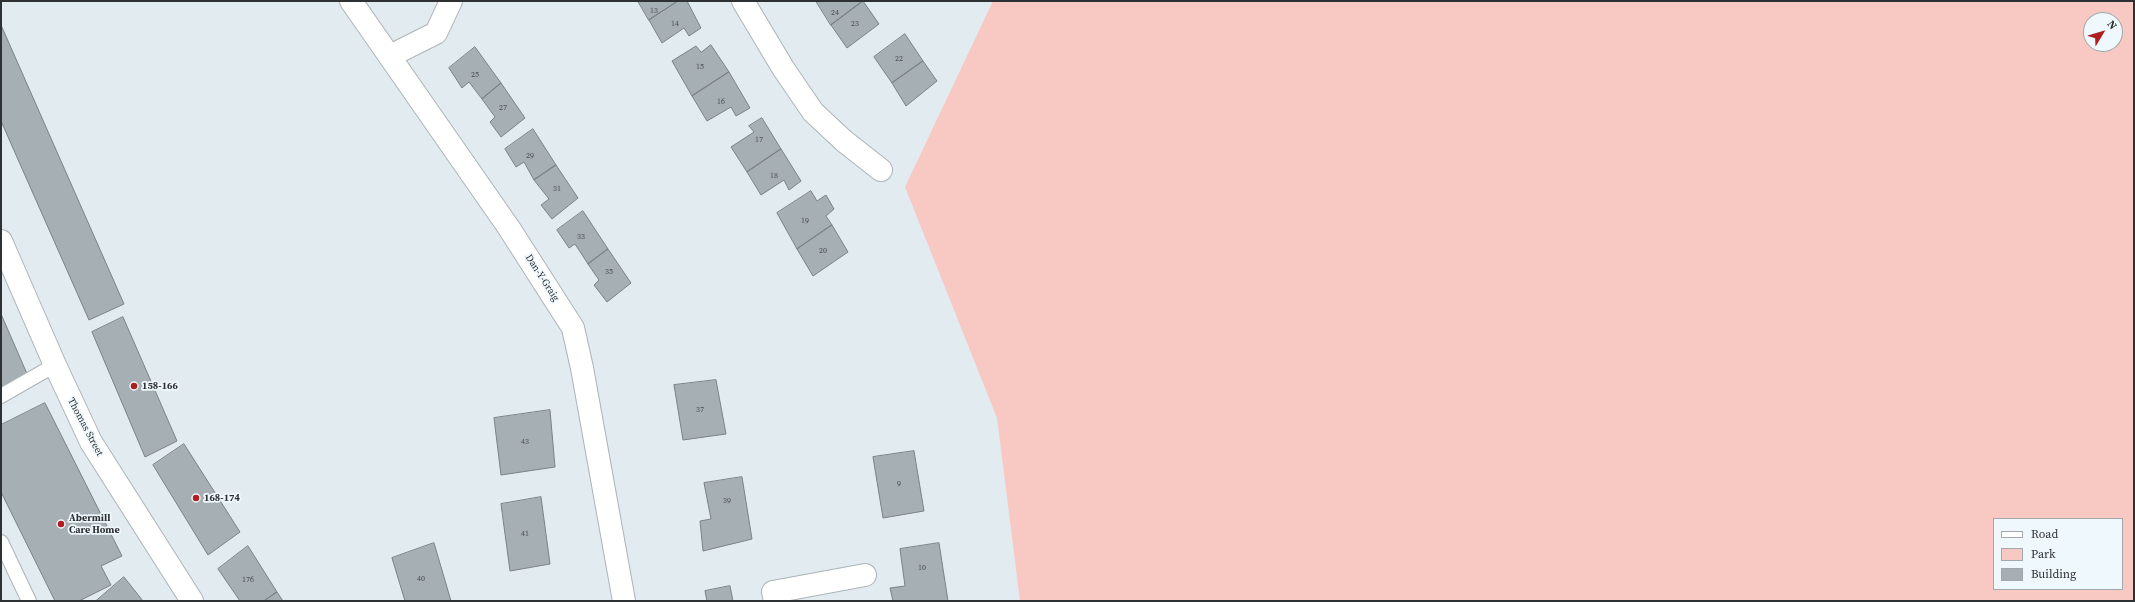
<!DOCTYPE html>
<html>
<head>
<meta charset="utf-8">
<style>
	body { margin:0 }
	#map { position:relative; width:2135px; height:602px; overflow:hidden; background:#e2ebf0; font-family:"Source Serif 4",serif }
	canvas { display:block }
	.frame { position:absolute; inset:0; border:2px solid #2e3133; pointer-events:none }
	.legend { position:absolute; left:1993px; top:518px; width:130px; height:72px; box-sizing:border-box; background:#eff8fd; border:1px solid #a2a8ac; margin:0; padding:5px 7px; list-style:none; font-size:12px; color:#2e3133 }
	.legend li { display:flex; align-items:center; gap:8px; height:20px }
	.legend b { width:20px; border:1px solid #a2a8ac }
	.north { position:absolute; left:2083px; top:12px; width:40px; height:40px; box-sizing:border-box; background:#eff8fd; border:1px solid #a2a8ac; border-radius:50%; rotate:52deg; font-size:11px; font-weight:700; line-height:16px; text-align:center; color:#2e3133 }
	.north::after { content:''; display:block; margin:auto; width:14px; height:18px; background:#b01f20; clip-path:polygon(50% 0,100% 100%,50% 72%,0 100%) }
</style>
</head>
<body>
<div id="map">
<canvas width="2135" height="602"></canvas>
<div class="frame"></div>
<ul class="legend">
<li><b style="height:5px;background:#fff"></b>Road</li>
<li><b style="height:11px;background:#f8c8c2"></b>Park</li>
<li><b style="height:11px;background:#a6afb3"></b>Building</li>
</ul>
<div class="north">N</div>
</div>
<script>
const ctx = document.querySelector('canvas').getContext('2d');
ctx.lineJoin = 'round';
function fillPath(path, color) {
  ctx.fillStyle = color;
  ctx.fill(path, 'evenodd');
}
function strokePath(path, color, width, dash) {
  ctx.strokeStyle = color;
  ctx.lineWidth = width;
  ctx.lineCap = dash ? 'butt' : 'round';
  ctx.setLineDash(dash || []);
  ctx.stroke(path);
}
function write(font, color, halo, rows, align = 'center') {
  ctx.font = font + ' "Source Serif 4",serif';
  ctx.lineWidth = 3.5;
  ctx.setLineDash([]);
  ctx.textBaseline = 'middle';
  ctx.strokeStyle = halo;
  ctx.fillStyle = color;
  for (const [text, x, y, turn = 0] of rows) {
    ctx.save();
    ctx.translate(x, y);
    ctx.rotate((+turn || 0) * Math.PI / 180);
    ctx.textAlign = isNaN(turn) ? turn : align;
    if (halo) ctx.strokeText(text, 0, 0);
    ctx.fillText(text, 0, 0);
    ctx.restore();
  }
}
fillPath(new Path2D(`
	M993 1H2134V601H1020L997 418 905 187ZM2091 20H2115V44H2091ZM1994 519H2122V589H1994Z`), '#f8c8c2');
const building = new Path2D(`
	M638 1H678L649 20Z
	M678 1H687L701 28 689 36 684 28 662 43 649 20Z
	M816 1H863L831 25Z
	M863 1 879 24 847 48 831 25Z
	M1 25 124 304 89 320 1 121Z
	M905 34 923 61 892 83 874 57Z
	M711 45 729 72 692 96 672 61 696 46 701 52Z
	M475 47 501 83 482 99 469 82 462 88 449 68Z
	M923 61 937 81 906 106 892 83Z
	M729 72 750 108 736 116 731 107 707 121 692 96Z
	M501 83 525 118 501 137 490 122 495 117 482 99Z
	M762 118 781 149 747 172 731 147 754 132 749 126Z
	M533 129 556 165 534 180 524 162 516 167 505 149Z
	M781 149 801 181 789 190 784 180 761 195 747 172Z
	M556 165 578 198 552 219 541 205 549 199 534 180Z
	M811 191 817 201 826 195 834 209 826 216 832 225 797 249 777 213Z
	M583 211 608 249 588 264 575 244 569 248 557 230Z
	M832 225 848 252 813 276 797 249Z
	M608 249 631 283 607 302 594 285 599 280 588 264Z
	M1 314 28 376 1 388Z
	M123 317 177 441 145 457 92 332Z
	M716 380 726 434 683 440 674 385Z
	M45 403 122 556 101 566 111 585 79 601H55L1 492V425Z
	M550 410 555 467 501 475 494 418Z
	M184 444 240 532 208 555 153 465Z
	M914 451 924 511 883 518 873 457Z
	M742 477 752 539 703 551 700 521 711 519 704 483Z
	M541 497 550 564 510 571 501 504Z
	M434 543 451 601H405L392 558Z
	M939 543 948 601H893L890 588 905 586 900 549Z
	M248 546 277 592 264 601H240L218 569Z
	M124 577 143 601H96Z
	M730 586 733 601H707L705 591Z
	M277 592 283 601H264Z`);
fillPath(building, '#a6afb3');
strokePath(building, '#7a8286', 1);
const service = new Path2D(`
	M1 396 55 365
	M1 542 29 601`);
const minor = new Path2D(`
	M351 1 509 228 573 328 582 368 624 601
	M743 1 783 68 813 112 844 141 881 170
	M390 56 436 33 451 1
	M775 601 773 592 865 575`);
const secondary = new Path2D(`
	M1 241 55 365 91 442 192 601`);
strokePath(service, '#abb4b8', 16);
strokePath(minor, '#abb4b8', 24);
strokePath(secondary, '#abb4b8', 24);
strokePath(service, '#fff', 14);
strokePath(minor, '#fff', 22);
strokePath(secondary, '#fff', 22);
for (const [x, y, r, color] of [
	[134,386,4,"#b01f20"],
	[196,498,4,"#b01f20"],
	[61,524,4,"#b01f20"]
]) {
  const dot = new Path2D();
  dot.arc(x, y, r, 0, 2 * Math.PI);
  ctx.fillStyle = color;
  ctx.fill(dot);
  strokePath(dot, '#eff8fd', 1.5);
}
write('8px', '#4c5053', null, [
	["13",654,11],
	["24",835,13],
	["14",675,24],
	["23",855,24],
	["22",899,59],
	["15",700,67],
	["25",475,75],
	["16",721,102],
	["27",503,108],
	["17",759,140],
	["29",530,156],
	["18",774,176],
	["31",557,189],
	["19",805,221],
	["33",581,237],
	["20",823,251],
	["35",609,272],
	["37",700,410],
	["43",525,442],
	["9",899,484],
	["39",727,501],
	["41",525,534],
	["10",922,568],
	["40",421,579],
	["176",248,580]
]);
write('10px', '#2e3133', '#eff8fd', [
	["Dan-Y-Graig",542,278,57],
	["Thomas Street",85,427,62]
]);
write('bold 10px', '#2e3133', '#eff8fd', [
	["158-166",142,386],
	["168-174",204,498],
	["Abermill",69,518],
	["Care Home",69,530]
], 'left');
</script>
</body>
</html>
